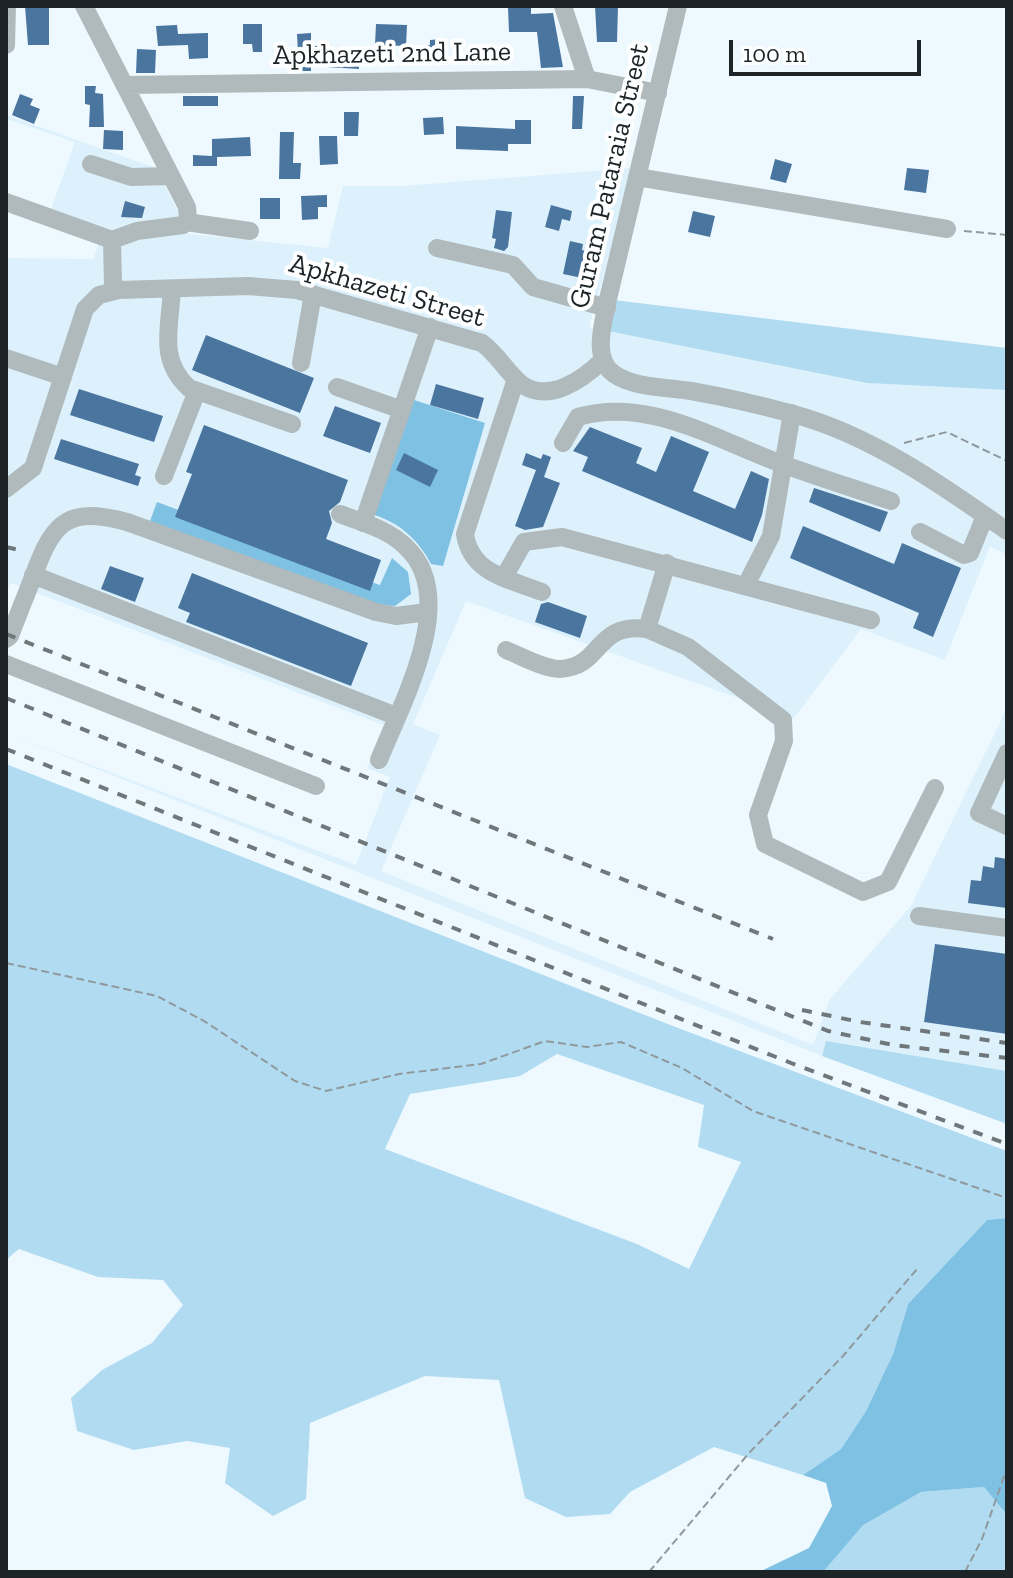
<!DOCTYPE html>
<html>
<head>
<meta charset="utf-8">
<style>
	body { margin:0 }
	#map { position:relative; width:1013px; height:1578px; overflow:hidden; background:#eef9ff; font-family:"Zilla Slab",serif }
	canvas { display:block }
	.frame { position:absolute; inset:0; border:8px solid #1d2427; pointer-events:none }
	.scale { position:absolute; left:729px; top:40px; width:192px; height:36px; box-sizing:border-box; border:4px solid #1d2427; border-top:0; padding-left:10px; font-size:24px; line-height:28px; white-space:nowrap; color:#1d2427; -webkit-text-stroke:6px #fff; paint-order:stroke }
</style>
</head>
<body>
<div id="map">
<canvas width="1013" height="1578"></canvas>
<div class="frame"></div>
<div class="scale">100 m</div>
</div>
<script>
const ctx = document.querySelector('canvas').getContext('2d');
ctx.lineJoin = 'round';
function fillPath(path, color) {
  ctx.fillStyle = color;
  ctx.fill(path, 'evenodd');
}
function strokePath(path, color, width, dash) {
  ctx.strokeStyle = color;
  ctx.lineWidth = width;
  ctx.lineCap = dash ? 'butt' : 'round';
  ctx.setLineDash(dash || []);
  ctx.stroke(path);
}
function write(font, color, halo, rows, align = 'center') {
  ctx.font = font + ' "Zilla Slab",serif';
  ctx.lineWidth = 8;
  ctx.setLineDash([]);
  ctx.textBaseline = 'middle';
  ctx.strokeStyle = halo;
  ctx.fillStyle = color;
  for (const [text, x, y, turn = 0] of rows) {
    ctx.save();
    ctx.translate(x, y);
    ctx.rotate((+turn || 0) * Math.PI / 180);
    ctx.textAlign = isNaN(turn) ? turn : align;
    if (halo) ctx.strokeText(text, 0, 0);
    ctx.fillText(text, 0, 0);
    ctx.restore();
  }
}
fillPath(new Path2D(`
	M6 115 156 168 189 234 328 248 343 186H402L634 168 589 327 867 383 1007 390V555L990 546 945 660 861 629 794 718 466 601 413 724 440 735 381 871 813 1045 830 999 911 906 1007 708V1071L827 1041 822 1056 6 733 356 865 390 777 367 768 383 725 11 583 6 594V258L93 259 104 231 49 215 75 142 6 119ZM485 423 431 564 411 537 389 520 374 516ZM157 503 381 585 392 558 379 605 151 522Z`), '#dcf1fc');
fillPath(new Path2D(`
	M614 300 1007 348V390L867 383 608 331Z
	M6 764 678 1028 1007 1151V1218L987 1220 908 1304 893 1354 866 1411 841 1449 803 1475 714 1447 630 1492 610 1514 566 1517 525 1498 499 1380 425 1376 310 1423 306 1499 273 1516 225 1483 230 1448 187 1441 134 1450 77 1431 71 1398 102 1370 152 1343 183 1305 163 1280 98 1277 19 1249 6 1260ZM557 1054 704 1105 698 1147 741 1162 689 1269 637 1244 385 1149 410 1094 520 1076Z
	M826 1041 1007 1071V1124L822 1056Z
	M984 1487 1007 1515V1572H823L863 1524 921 1492Z`), '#b0dbf1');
fillPath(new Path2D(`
	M414 400 485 423 443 566 431 564C419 541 399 522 374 515Z
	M157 502 380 585 392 558 408 572 411 594 395 606 379 605 150 521Z
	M1007 1218V1515L984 1487 921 1492 863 1525 823 1572H759L809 1548 832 1506 826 1483 803 1475 841 1449 866 1411 893 1354 908 1304 987 1220Z`), '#7ec1e2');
fillPath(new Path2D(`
	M25 6H49V45H28Z
	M595 6H618L617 42H597Z
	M531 7V14L553 13 563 67 541 68 537 32H509L508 8Z
	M243 24H262V52H253L252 44H243Z
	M376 24 407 25 406 46 375 45Z
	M177 25 178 34 208 33V58L189 59 188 45 158 46 156 26Z
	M311 33V46H329V50L358 49 359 69 311 66V71H299L297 34Z
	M442 39 443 62 426 63 425 45H430V40Z
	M137 49 156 50 155 73H136Z
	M85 86H96L95 93 103 94 104 127H89L90 105 85 104Z
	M20 94 33 99 30 105 40 109 34 124 12 115Z
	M183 96H218V106H183Z
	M573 96H584L582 129H572Z
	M344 112H359L358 136H344Z
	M443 117 444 134 424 135 423 118Z
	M515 120H531V144H508V151L456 149V126L515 129Z
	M104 130 123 131V150L103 149Z
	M280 132H294L293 163H301L300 179H279Z
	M319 136H337L338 164 320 165Z
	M250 137 251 156 217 157V166H193V155L212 156V139Z
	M775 159 792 164 786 183 770 179Z
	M907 168 929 170 926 193 904 190Z
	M327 195V207H318V219L302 220 301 196Z
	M260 198H280V219H260Z
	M125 201 145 207 142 218 121 217Z
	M551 205 572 211 570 221 562 219 559 231 545 227Z
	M496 210 512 212 508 247 504 251 494 248 496 239 492 238Z
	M693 211 715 216 710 237 688 232Z
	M570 241 583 244 582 250 593 253 587 279 563 274Z
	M206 335 314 378 300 413 192 370Z
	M436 384 484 398 478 419 430 405Z
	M79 389 163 416 154 442 70 415Z
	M335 406 381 423 370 453 323 436Z
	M204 425 348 480 340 502 329 511 332 523 326 539 381 560 370 591 175 517 192 474 186 472Z
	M590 427 642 448 636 463 656 472 671 436 709 452 693 491 735 509 751 471 769 479 762 515 752 542 582 471 588 457 573 451Z
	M61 439 139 464 135 475 141 477 138 486 54 459Z
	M404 453 438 470 430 487 396 470Z
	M526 453 541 459 543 454 551 457 544 477 560 483 543 527 525 530 515 526 536 470 522 465Z
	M814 488 888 512 880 532 809 502Z
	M803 526 894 564 902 543 961 568 933 637 913 628 919 613 790 558Z
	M110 566 144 578 135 602 101 589Z
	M192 573 368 643 351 686 186 622 190 613 178 608Z
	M548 602 587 616 580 638 535 622 541 604Z
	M995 857 1007 859V908L968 903 971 880 981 881 983 866 994 868Z
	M935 944 1007 954V1034L924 1022Z`), '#4a759f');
strokePath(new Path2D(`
	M964 231 1007 235
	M904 443 947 432 1007 461
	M6 963 157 996 204 1021 295 1081 326 1091 399 1074 481 1064 545 1041 587 1047 621 1042 682 1068 753 1111 1007 1198
	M649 1572 749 1453 843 1356 917 1269
	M965 1572 982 1539 1007 1468`), '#90999e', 2, [8, 4]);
strokePath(new Path2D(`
	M84 6 187 207 188 219 183 225 137 231 112 240 113 285 119 290 248 286 297 290 482 343C498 355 506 371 520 383 548 405 583 379 603 360
	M563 6 587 79
	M678 6 608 299C604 321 591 358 614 374 634 388 667 387 691 391 725 397 760 405 793 414 871 435 942 485 1007 531
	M6 45 7 6
	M125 85 587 79 658 93
	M91 164 131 177 171 176
	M637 177 947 229
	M6 202 112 240
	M186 222 250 231
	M437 248 513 265 533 287 607 308
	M172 289C170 328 158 360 189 388L292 424
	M6 358 63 377
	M301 363 313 294
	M516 379 465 534C471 574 509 579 542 592
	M337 387 402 410
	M563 443 578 417C649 396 720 442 785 465 820 478 856 489 891 501
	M164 476 197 391
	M6 489 33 468 85 309 99 295 119 290
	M340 514C363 523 388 529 406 547 461 598 401 704 379 760
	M363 523 430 327
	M920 532 964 555 970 553 985 516
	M33 575 396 716
	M504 577 524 542 562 537 871 620
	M746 585 771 536 792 413
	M647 629 688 647 783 720 784 741 758 815 765 844 863 892 888 882 935 788
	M6 639 10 636C18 614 27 593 35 572 54 519 71 507 127 522L376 612 396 616 428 612
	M506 650C521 656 544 669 560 669 603 667 594 622 647 629L667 563
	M6 664 316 786
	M1007 753 979 813 1007 826
	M919 916 1007 928`), '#b0b9bb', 18);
strokePath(new Path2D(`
	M6 547 23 551
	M6 634 773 939
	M6 698 828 1031 893 1045 1007 1058
	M6 749 791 1063 1007 1144
	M802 1010 860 1022 1007 1043`), '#6f777b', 4, [10, 10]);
write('28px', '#1d2427', '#fff', [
	["Apkhazeti 2nd Lane",392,54,-1],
	["Guram Pataraia Street",610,176,-77],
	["Apkhazeti Street",387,291,16]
]);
</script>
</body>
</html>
